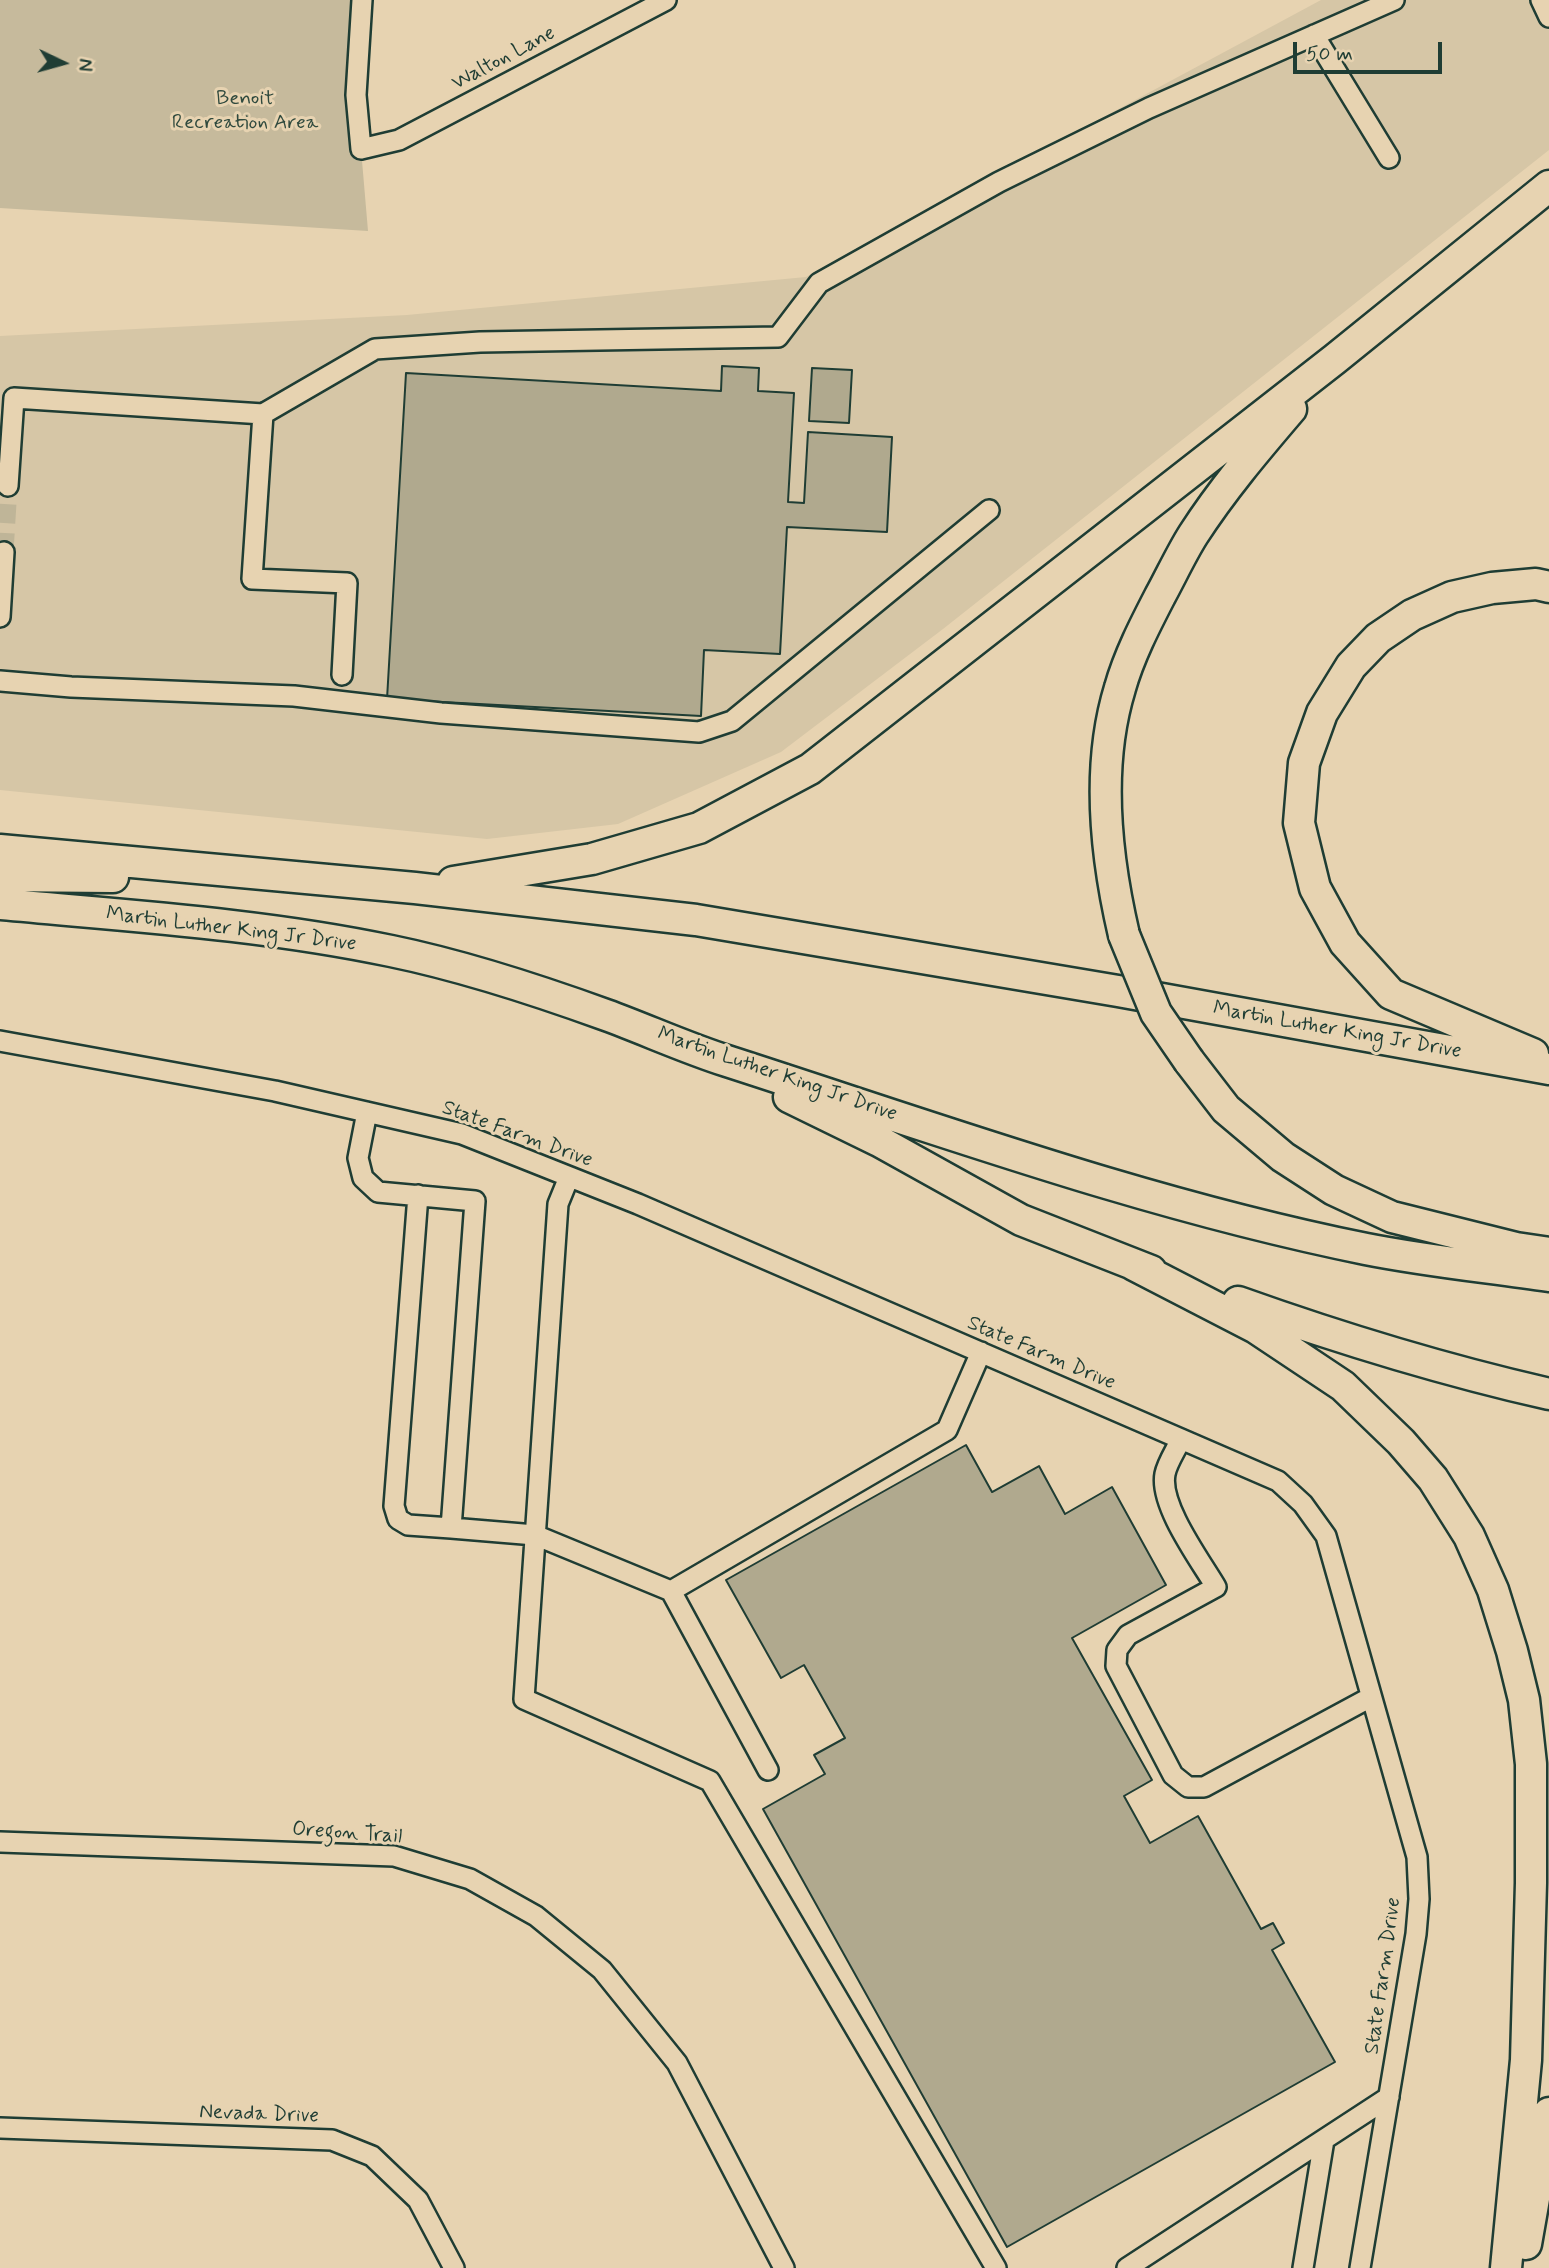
<!DOCTYPE html>
<html>
<head>
<meta charset="utf-8">
<style>
	body { margin:0 }
	#map { position:relative; width:1549px; height:2268px; overflow:hidden; background:#e7d3b1; font-family:Mynerve,sans-serif }
	canvas { display:block }
	.north { position:absolute; left:28px; top:28px; width:70px; height:70px; -webkit-text-stroke:5px #e7d3b1; paint-order:stroke; rotate:95deg; font-size:19px; font-weight:700; line-height:28px; text-align:center; color:#1f3d34 }
	.north::after { content:''; display:block; margin:auto; width:24px; height:32px; background:#1f3d34; clip-path:polygon(50% 0,100% 100%,50% 72%,0 100%) }
	.scale { position:absolute; left:1293px; top:42px; width:149px; height:32px; box-sizing:border-box; border:4px solid #1f3d34; border-top:0; padding-left:9px; font-size:21px; line-height:24px; white-space:nowrap; color:#1f3d34; -webkit-text-stroke:5px #e7d3b1; paint-order:stroke }
</style>
</head>
<body>
<div id="map">
<canvas width="1549" height="2268"></canvas>
<div class="north">N</div>
<div class="scale">50 m</div>
</div>
<script>
const ctx = document.querySelector('canvas').getContext('2d');
ctx.lineJoin = 'round';
function fillPath(path, color) {
  ctx.fillStyle = color;
  ctx.fill(path, 'evenodd');
}
function strokePath(path, color, width, dash) {
  ctx.strokeStyle = color;
  ctx.lineWidth = width;
  ctx.lineCap = dash ? 'butt' : 'round';
  ctx.setLineDash(dash || []);
  ctx.stroke(path);
}
function write(font, color, halo, rows, align = 'center') {
  ctx.font = font + ' Mynerve,sans-serif';
  ctx.lineWidth = 6;
  ctx.setLineDash([]);
  ctx.textBaseline = 'middle';
  ctx.strokeStyle = halo;
  ctx.fillStyle = color;
  for (const [text, x, y, turn = 0] of rows) {
    ctx.save();
    ctx.translate(x, y);
    ctx.rotate((+turn || 0) * Math.PI / 180);
    ctx.textAlign = isNaN(turn) ? turn : align;
    if (halo) ctx.strokeText(text, 0, 0);
    ctx.fillText(text, 0, 0);
    ctx.restore();
  }
}
fillPath(new Path2D(`
	M1321 0H1549V150L943 629 781 752 618 824 487 839 0 790V336L407 315 806 277Z`), '#d6c6a6');
fillPath(new Path2D(`
	M0 0H362L361 149 368 231 0 208Z`), '#c6ba9c');
const building = new Path2D(`
	M722 366 759 368 758 391 794 393 788 502 804 503 808 432 892 437 887 532 787 527 780 654 704 650 701 716 387 699 406 373 721 391Z
	M812 368 852 370 849 423 809 421Z
	M966 1445 992 1492 1039 1466 1065 1514 1112 1487 1166 1585 1072 1638 1152 1780 1124 1796 1150 1843 1198 1816 1261 1929 1273 1923 1284 1943 1272 1950 1335 2062 1007 2247 763 1809 825 1774 814 1755 845 1738 804 1665 781 1678 726 1580Z`);
fillPath(building, '#b0a98e');
strokePath(building, '#1f3d34', 2);
strokePath(new Path2D(`
	M4 552 8 486`), '#bfb598', 19, [19, 10]);
const minor = new Path2D(`
	M362 0 356 95 361 149 399 140 666 0
	M1541 0 1549 17
	M1314 35 1389 158
	M263 414 252 579 347 583 342 675
	M8 486 14 398 263 414 375 349 480 342 778 337 819 283 999 182 1149 108 1394 0
	M0 617 4 552
	M0 681 71 687 294 696 441 713 699 732 732 721 989 510
	M0 1041 275 1091 462 1134 638 1204 1278 1481 1303 1504 1326 1536 1417 1857 1419 1899 1416 1934 1360 2268
	M367 1112 358 1158 363 1178 378 1192 475 1201 451 1528 535 1535 671 1591 768 1770
	M569 1177 558 1204 524 1699 710 1781 996 2268
	M418 1195 394 1506 398 1519 408 1525 451 1528
	M1181 1439C1176 1450 1167 1463 1165 1474 1159 1505 1200 1560 1216 1587L1128 1635 1117 1650 1116 1666 1173 1775 1188 1787H1204L1371 1697
	M671 1591 947 1430 981 1352
	M0 1842 394 1856 470 1879 536 1916 602 1970 677 2063 784 2268
	M0 2128 332 2140 372 2156 418 2200 454 2268
	M1127 2268 1389 2097
	M1303 2268 1324 2140`);
const highway = new Path2D(`
	M0 850 415 888 696 920 1118 991 1549 1069
	M0 876 113 877
	M453 882 592 859 699 828 810 769 1335 359 1549 186
	M0 904C130 916 263 924 391 951 464 966 537 990 606 1015 647 1030 686 1048 727 1061 938 1129 1148 1205 1366 1249 1426 1261 1488 1267 1549 1276
	M1124 935C1106 858 1096 766 1120 688 1129 656 1145 625 1160 596 1171 576 1181 554 1193 535 1222 490 1256 450 1291 409
	M1533 1054 1391 994 1345 943 1315 888 1299 823 1304 763 1322 713 1351 666 1378 638 1412 615 1452 597 1492 588 1536 584 1549 587
	M1189 1061 1226 1109 1283 1157 1334 1190 1392 1217 1516 1248 1549 1253
	M789 1097 879 1141 1021 1220 1151 1271
	M1134 1265 1256 1328 1343 1386 1401 1442 1433 1479 1469 1536 1493 1590 1512 1651 1524 1700 1531 1764V1883L1526 2060 1506 2268
	M1238 1302C1339 1338 1444 1370 1549 1394
	M1526 2244 1549 2113`);
strokePath(minor, '#1f3d34', 24);
strokePath(highway, '#1f3d34', 35);
strokePath(minor, '#e7d3b1', 19);
strokePath(highway, '#e7d3b1', 30);
const highwayBridge = new Path2D(`
	M1124 935 1156 1013 1189 1061`);
strokePath(highwayBridge, '#1f3d34', 35, []);
strokePath(highwayBridge, '#e7d3b1', 30);
write('21px', '#1f3d34', '#e7d3b1', [
	["Walton Lane",504,59,-28],
	["Martin Luther King Jr Drive",231,930,7],
	["Martin Luther King Jr Drive",1337,1031,10],
	["Martin Luther King Jr Drive",777,1075,19],
	["State Farm Drive",517,1135,20],
	["State Farm Drive",1041,1354,23],
	["Oregon Trail",347,1834,4],
	["State Farm Drive",1384,1976,-82],
	["Nevada Drive",259,2115,2]
]);
write('21px', '#304a3e', '#e7d3b1', [
	["Benoit",245,100],
	["Recreation Area",245,124]
]);
</script>
</body>
</html>
